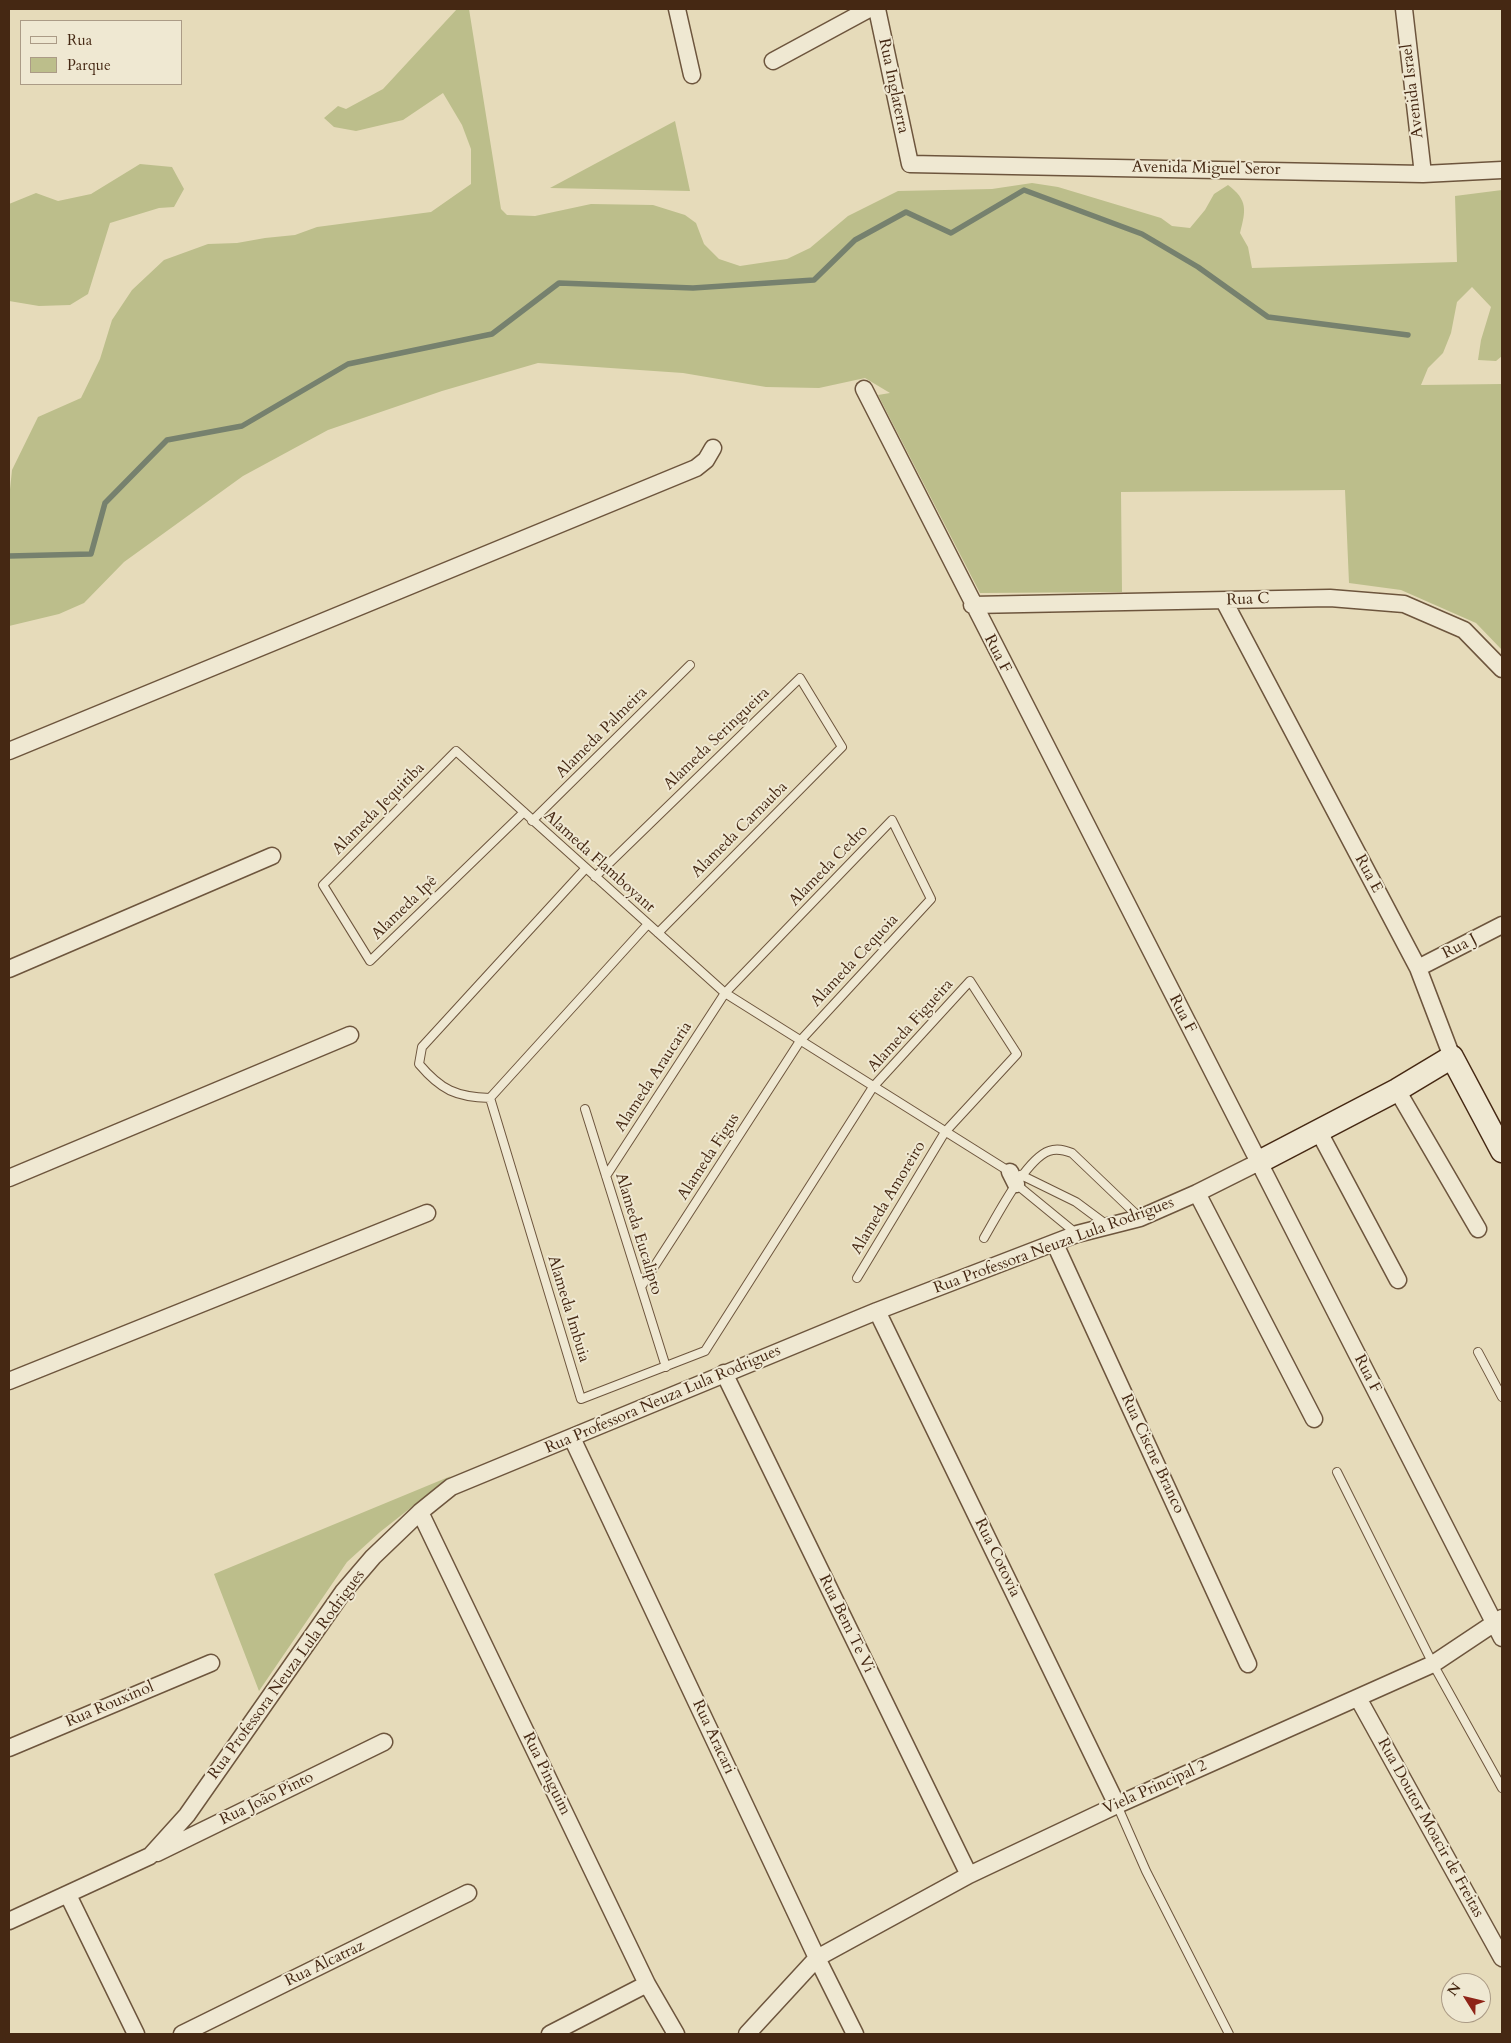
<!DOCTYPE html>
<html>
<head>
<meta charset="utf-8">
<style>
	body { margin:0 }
	#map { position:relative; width:1511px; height:2043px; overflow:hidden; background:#e6dbba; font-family:Cardo,serif }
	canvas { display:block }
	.frame { position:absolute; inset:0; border:10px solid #452813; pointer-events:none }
	.legend { position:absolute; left:20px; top:20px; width:162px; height:65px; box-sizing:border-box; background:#efe8d2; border:1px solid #ab9b86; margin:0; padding:6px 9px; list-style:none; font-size:15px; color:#452813 }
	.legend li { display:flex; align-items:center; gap:10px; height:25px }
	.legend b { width:25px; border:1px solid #ab9b86 }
	.north { position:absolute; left:1441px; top:1973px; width:50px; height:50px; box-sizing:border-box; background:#efe8d2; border:1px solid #ab9b86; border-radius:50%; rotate:306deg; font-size:14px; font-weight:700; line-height:20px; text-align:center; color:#452813 }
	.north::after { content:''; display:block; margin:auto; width:18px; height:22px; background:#8f2418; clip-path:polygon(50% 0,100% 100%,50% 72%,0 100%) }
</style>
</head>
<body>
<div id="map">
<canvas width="1511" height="2043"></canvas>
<div class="frame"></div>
<ul class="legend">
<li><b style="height:6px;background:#efe8d2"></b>Rua</li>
<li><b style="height:14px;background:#bcbe8b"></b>Parque</li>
</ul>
<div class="north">N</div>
</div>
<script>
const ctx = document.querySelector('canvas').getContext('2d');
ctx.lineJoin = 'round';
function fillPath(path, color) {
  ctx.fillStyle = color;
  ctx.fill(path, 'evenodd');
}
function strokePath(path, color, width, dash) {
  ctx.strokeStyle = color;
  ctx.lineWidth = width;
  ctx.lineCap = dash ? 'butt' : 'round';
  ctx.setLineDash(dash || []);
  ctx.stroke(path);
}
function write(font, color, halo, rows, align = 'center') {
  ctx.font = font + ' Cardo,serif';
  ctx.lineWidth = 4;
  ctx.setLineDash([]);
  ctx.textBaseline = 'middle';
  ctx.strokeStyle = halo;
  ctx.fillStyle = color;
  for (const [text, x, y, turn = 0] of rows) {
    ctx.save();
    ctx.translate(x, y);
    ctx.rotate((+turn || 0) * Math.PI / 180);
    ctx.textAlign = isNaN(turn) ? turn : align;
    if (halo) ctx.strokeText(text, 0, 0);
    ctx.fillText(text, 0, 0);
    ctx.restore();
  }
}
fillPath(new Path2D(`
	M457 9H469L501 209 507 215 535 216 591 204 653 205 685 215 696 223 704 244 719 259 740 266 787 259 810 248 848 216 898 191 992 189 1032 183 1058 187 1161 218 1172 226 1190 228 1205 210 1214 194 1228 185C1248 200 1246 210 1240 233L1248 247 1252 268 1457 262 1455 196 1502 190V356L1496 361 1478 360 1481 340 1491 307 1472 287 1457 302 1451 333 1443 353 1428 368 1421 385 1502 384V650L1476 623 1401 590 1349 583 1345 490 1121 492 1122 592 980 593 878 395 890 393 865 378 819 388 766 387 683 373 538 363 442 391 328 430 243 476 124 562 84 603 59 614 9 626V499L12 470 38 417 81 398 100 359 112 320 132 290 164 260 208 244 237 243 265 238 295 235 317 227 431 212 471 184V149L462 125 443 93 403 120 356 131 334 127 324 118 338 106 346 109 383 89Z
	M675 121 690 191 550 188Z
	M140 164 172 167 184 189 174 207 159 208 110 223 88 294 70 305 39 306 9 301V204L36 193 58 201 91 194Z
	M451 1476 380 1532 347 1562 259 1691 214 1574Z`), '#bcbe8b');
strokePath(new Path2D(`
	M9 556 91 554 105 503 167 440 242 426 348 364 492 334 559 283 693 288 814 280 855 240 906 212 951 233 1024 190 1142 234 1198 267 1268 317 1408 335`), '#76816e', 5.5);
const lane = new Path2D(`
	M524 812 370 961 323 885 456 751 725 993 1010 1172
	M532 821 690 665
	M586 868 422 1047 419 1064C441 1090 456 1097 490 1098L648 924
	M595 877 800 678 842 747 658 933
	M490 1098 581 1399 705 1351 873 1087 970 981 1017 1054 945 1132 857 1278
	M585 1109 666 1367
	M1021 1175 1076 1202 1107 1225
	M606 1176 725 993 892 820 931 899 800 1041 641 1287
	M1016 1184 1077 1234
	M984 1238C997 1216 1026 1159 1049 1151 1057 1148 1064 1150 1072 1153L1140 1218
	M1478 1352 1502 1397
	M1337 1472 1433 1664 1502 1788
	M1117 1805 1146 1871 1229 2034`);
const street = new Path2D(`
	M677 9 692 75
	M877 9 910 164 1423 174 1502 170
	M1404 9 1423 174
	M773 61 869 9
	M864 389 1502 1638
	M1224 601 1418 968 1452 1057
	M972 605 1330 598 1404 604 1464 630 1502 669
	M9 751 696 468 706 460 713 448
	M1418 968 1502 925
	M9 969 272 856
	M1397 1090 1478 1229
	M1319 1132 1398 1280
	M1010 1172 1016 1184
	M9 1178 350 1035
	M1197 1193 1314 1419
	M1055 1244 1248 1664
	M877 1311 1117 1805
	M724 1373 969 1875
	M9 1381 427 1213
	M572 1438 817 1958 855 2034
	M420 1512 647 1984 676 2034
	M1358 1698 1502 1958
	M9 1748 211 1663
	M157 1853 384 1742
	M68 1895 136 2034
	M9 1921 150 1856 187 1815 343 1592 373 1557 420 1512 451 1487 877 1311 1077 1234 1140 1218 1197 1193 1259 1162
	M182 2034 468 1893
	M550 2034 647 1984
	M747 2034 817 1958 969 1875 1117 1805 1433 1664 1502 1618`);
const secondary = new Path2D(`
	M1259 1162 1397 1090 1452 1057 1502 1151`);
strokePath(lane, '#6d553d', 10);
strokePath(street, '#6d553d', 19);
strokePath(secondary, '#452813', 25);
strokePath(lane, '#efe8d2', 8);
strokePath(street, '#efe8d2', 16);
strokePath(secondary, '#efe8d2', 22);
write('16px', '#452813', '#efe8d2', [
	["Rua Inglaterra",893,86,78],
	["Avenida Israel",1413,91,-97],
	["Avenida Miguel Seror",1206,169,1],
	["Rua C",1248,600,-2],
	["Rua F",997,654,63],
	["Alameda Palmeira",602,733,-45],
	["Alameda Seringueira",717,739,-44],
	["Alameda Jequitiba",379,809,-45],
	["Alameda Carnauba",740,830,-45],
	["Alameda Flamboyant",599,862,42],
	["Alameda Cedro",829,866,-46],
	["Rua E",1368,874,62],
	["Alameda Ipê",405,908,-44],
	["Rua J",1460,947,-27],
	["Alameda Cequoia",855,961,-47],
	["Rua F",1182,1014,63],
	["Alameda Figueira",911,1026,-48],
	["Alameda Araucaria",654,1077,-57],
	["Alameda Figus",709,1157,-57],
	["Alameda Amoreiro",889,1198,-59],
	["Alameda Eucalipto",638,1234,73],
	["Rua Professora Neuza Lula Rodrigues",1054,1246,-20],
	["Alameda Imbuia",568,1309,73],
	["Rua F",1367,1374,63],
	["Rua Professora Neuza Lula Rodrigues",663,1400,-23],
	["Rua Ciscne Branco",1152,1454,65],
	["Rua Cotovia",997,1558,64],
	["Rua Bem Te Vi",846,1624,64],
	["Rua Professora Neuza Lula Rodrigues",287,1675,-54],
	["Rua Rouxinol",110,1705,-23],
	["Rua Aracari",713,1737,65],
	["Rua Pinguim",546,1774,64],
	["Viela Principal 2",1155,1788,-24],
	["Rua João Pinto",267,1799,-26],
	["Rua Doutor Moacir de Freitas",1430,1828,61],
	["Rua Alcatraz",325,1964,-26]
]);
</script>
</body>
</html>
